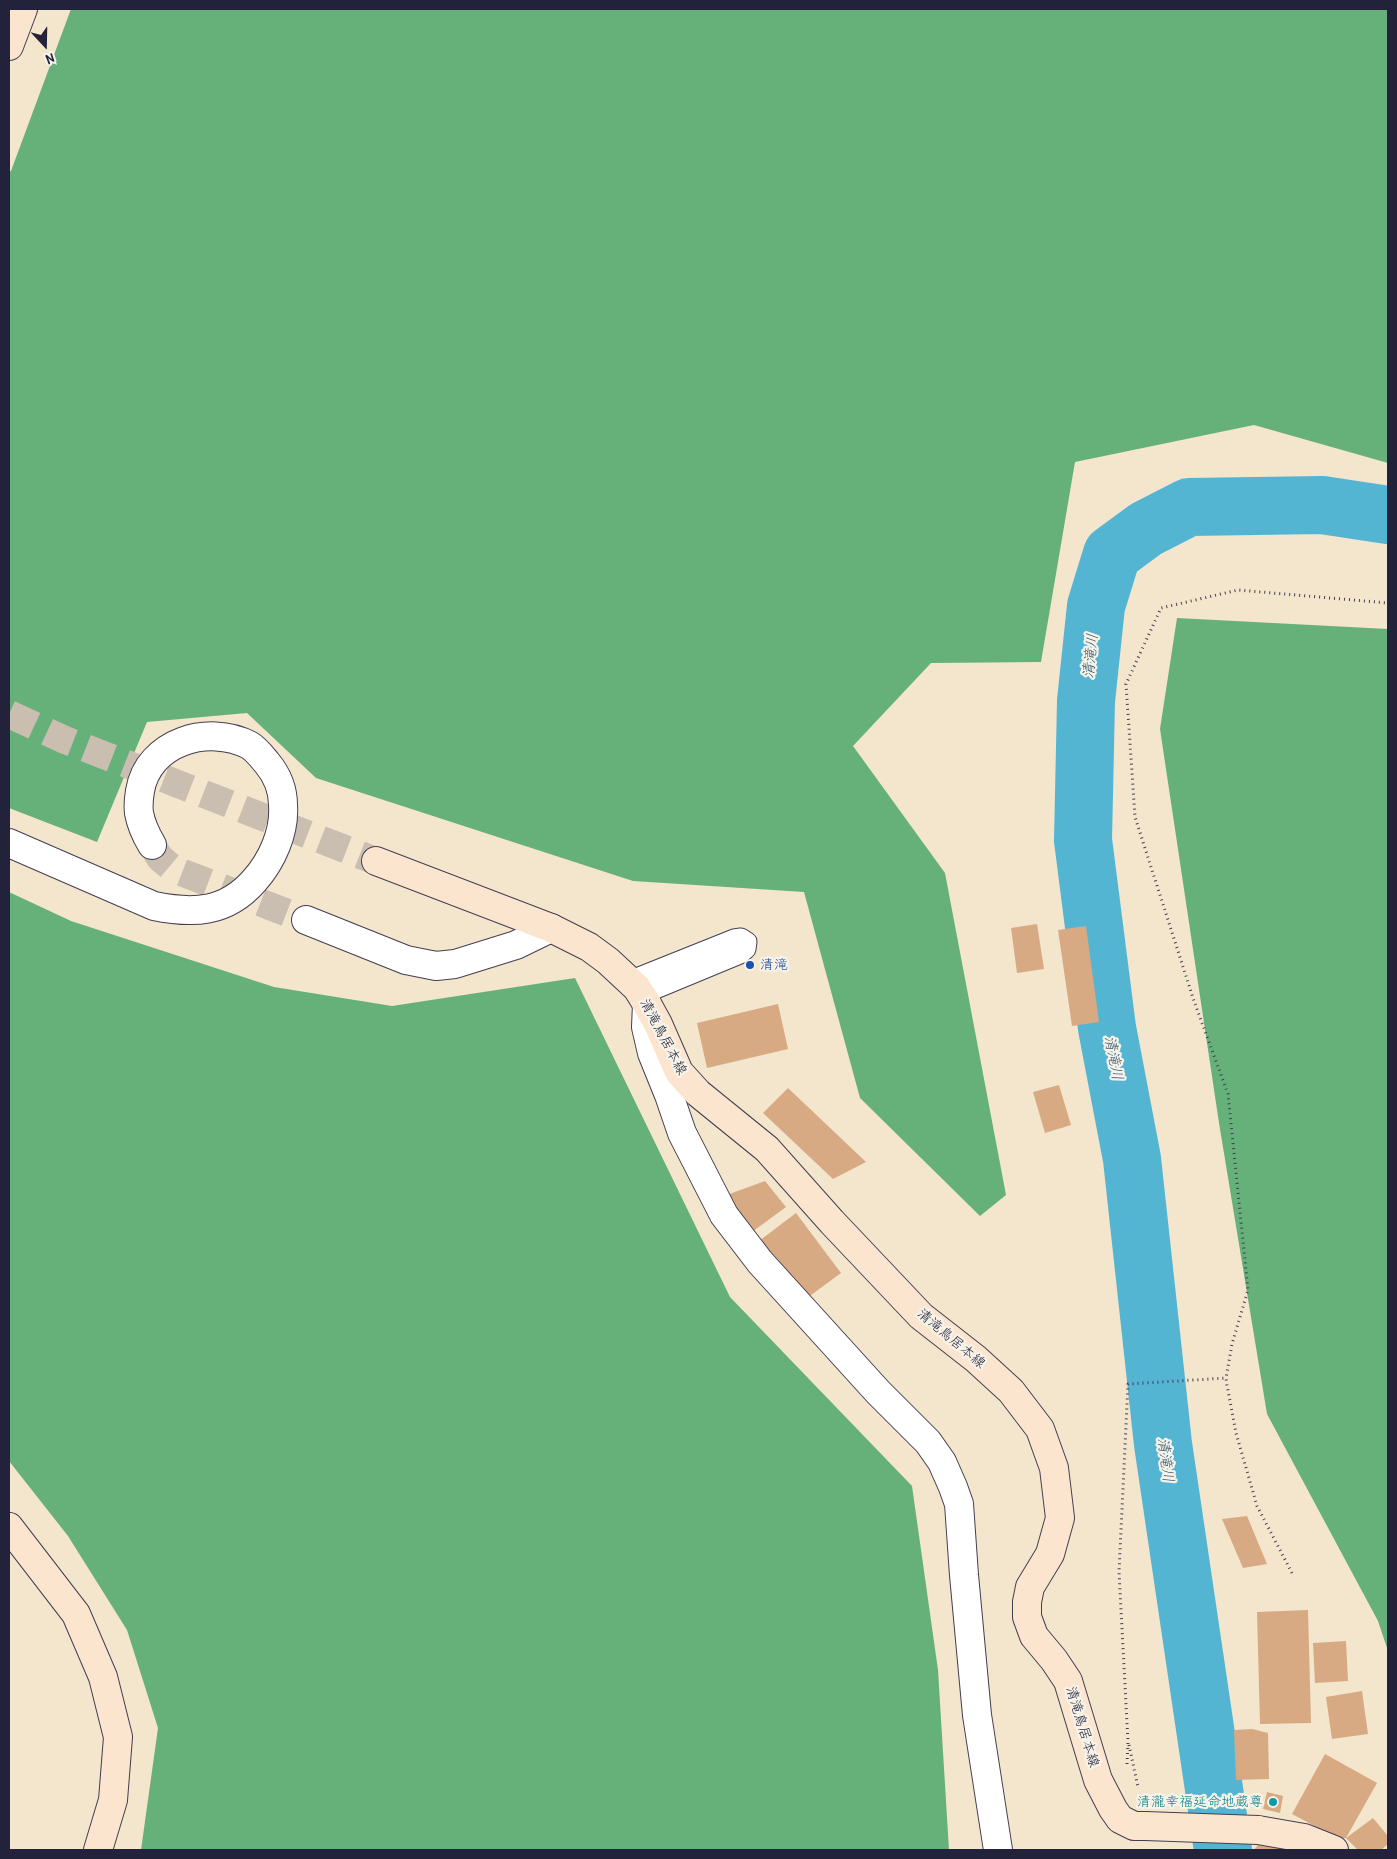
<!DOCTYPE html>
<html>
<head>
<meta charset="utf-8">
<style>
	body { margin:0 }
	#map { position:relative; width:1397px; height:1859px; overflow:hidden; background:#f4e5cd; font-family:"Patrick Hand",sans-serif }
	canvas { display:block }
	.frame { position:absolute; inset:0; border:10px solid #22223b; pointer-events:none }
	.north { position:absolute; left:20px; top:20px; width:50px; height:50px; -webkit-text-stroke:4px #f7f3e8; paint-order:stroke; rotate:159deg; font-size:14px; font-weight:700; line-height:20px; text-align:center; color:#22223b }
	.north::after { content:''; display:block; margin:auto; width:18px; height:22px; background:#22223b; clip-path:polygon(50% 0,100% 100%,50% 72%,0 100%) }
</style>
</head>
<body>
<div id="map">
<canvas width="1397" height="1859"></canvas>
<div class="frame"></div>
<div class="north">N</div>
</div>
<script>
const ctx = document.querySelector('canvas').getContext('2d');
ctx.lineJoin = 'round';
function fillPath(path, color) {
  ctx.fillStyle = color;
  ctx.fill(path, 'evenodd');
}
function strokePath(path, color, width, dash) {
  ctx.strokeStyle = color;
  ctx.lineWidth = width;
  ctx.lineCap = dash ? 'butt' : 'round';
  ctx.setLineDash(dash || []);
  ctx.stroke(path);
}
function write(font, color, halo, rows, align = 'center') {
  ctx.font = font + ' "Patrick Hand","Klee One",sans-serif';
  ctx.lineWidth = 4.5;
  ctx.setLineDash([]);
  ctx.textBaseline = 'middle';
  ctx.strokeStyle = halo;
  ctx.fillStyle = color;
  for (const [text, x, y, turn = 0] of rows) {
    ctx.save();
    ctx.translate(x, y);
    ctx.rotate((+turn || 0) * Math.PI / 180);
    ctx.textAlign = isNaN(turn) ? turn : align;
    if (halo) ctx.strokeText(text, 0, 0);
    ctx.fillText(text, 0, 0);
    ctx.restore();
  }
}
fillPath(new Path2D(`
	M71 9H1388V463L1254 425 1075 462 1041 662 931 663 853 746 945 873 1006 1195 980 1216 860 1098 804 892 633 881 316 778 247 713 147 722 97 842 9 808V172L11 171Z
	M1177 618 1388 629V1651L1378 1621 1267 1414 1219 1123 1160 729Z
	M9 892 71 921 274 987 392 1006 575 978 730 1297 912 1486 938 1670 949 1850H141L158 1728 127 1630 68 1536 9 1461Z`), '#66b17a');
strokePath(new Path2D(`
	M1223 1850 1163 1444 1132 1159 1107 1028 1083 840 1086 701 1096 606 1112 554 1146 529 1189 507 1322 505 1388 515`), '#54b5d3', 58);
fillPath(new Path2D(`
	M1037 924 1044 969 1017 973 1011 928Z
	M1086 926 1099 1022 1072 1026 1058 930Z
	M778 1004 788 1049 707 1068 697 1023Z
	M1059 1085 1071 1125 1045 1133 1033 1092Z
	M788 1088 866 1162 833 1179 763 1113Z
	M765 1181 786 1207 752 1232 724 1196Z
	M796 1213 841 1273 803 1301 759 1241Z
	M1247 1516 1267 1564 1243 1568 1222 1519Z
	M1308 1610 1311 1723 1260 1724 1257 1612Z
	M1346 1641 1348 1681 1315 1683 1313 1643Z
	M1362 1691 1368 1734 1332 1739 1326 1697Z
	M1252 1729 1268 1733 1269 1779 1236 1780 1234 1730Z
	M1325 1754 1377 1783 1346 1838 1339 1839 1292 1814Z
	M1267 1792 1283 1796 1280 1813 1263 1809Z
	M1373 1818 1388 1836V1844L1381 1850H1358L1346 1838Z
	M1265 1836 1315 1850H1254Z`), '#d7aa84');
strokePath(new Path2D(`
	M152 845 160 858 173 869 306 920`), '#cabeb0', 28, [28, 14]);
strokePath(new Path2D(`
	M9 714 65 740 376 861`), '#cabeb0', 28, [28, 14]);
const lane = new Path2D(`
	M629 981 734 939 741 938 747 942 746 949 740 954 641 995`);
const street = new Path2D(`
	M9 843 154 906C193 914 226 913 254 881 272 861 285 832 283 805 283 790 277 775 267 763 262 757 256 749 249 745 208 724 148 742 140 791 139 797 138 806 139 813 141 824 146 835 152 845
	M306 920 406 960 436 966 455 964 516 945 551 928
	M647 1004 646 1027 652 1053 669 1095 682 1133 724 1215 760 1262 878 1392 928 1442 942 1462 953 1487 959 1504 964 1575 977 1715 998 1850`);
const secondary = new Path2D(`
	M9 46 23 9
	M376 861 551 928 589 947 608 961 637 988 647 1004 658 1024 679 1072 698 1093 767 1149 832 1222 921 1316 976 1359 1011 1391 1040 1429 1054 1468 1060 1518 1050 1554 1030 1587 1027 1602V1617L1034 1636 1054 1660 1068 1681 1098 1780 1113 1809 1120 1819 1134 1826H1145
	M9 1527 76 1614 103 1677 118 1737 113 1800 98 1850
	M1258 1830 1304 1838 1334 1850`);
strokePath(lane, '#423f51', 21);
strokePath(street, '#423f51', 30);
strokePath(secondary, '#423f51', 30);
strokePath(new Path2D(`
	M1292 1573 1257 1506 1236 1433 1227 1385 1226 1378 1232 1344 1248 1290 1228 1094 1194 1001 1135 817 1126 684 1161 608 1238 590 1388 603
	M1129 1745 1138 1787
	M1127 1764 1128 1742 1119 1572 1128 1384 1226 1378`), '#423f51', 3, [1, 4]);
strokePath(lane, '#fff', 19);
strokePath(street, '#fff', 28);
strokePath(secondary, '#fce5cf', 28);
const secondaryBridge = new Path2D(`
	M1145 1826 1258 1830`);
strokePath(secondaryBridge, '#423f51', 30, []);
strokePath(secondaryBridge, '#fce5cf', 28);
for (const [x, y, r, color] of [
	[750,965,5,"#1a4fb4"],
	[1273,1802,5,"#0f9aa8"]
]) {
  const dot = new Path2D();
  dot.arc(x, y, r, 0, 2 * Math.PI);
  ctx.fillStyle = color;
  ctx.fill(dot);
  strokePath(dot, '#f7f3e8', 2);
}
write('14px', '#164399', '#f7f3e8', [
	["清滝",760,965]
], 'left');
write('14px', '#22223b', '#f7f3e8', [
	["清滝鳥居本線",663,1037,62],
	["清滝鳥居本線",951,1339,40],
	["清滝鳥居本線",1082,1727,73]
]);
write('14px', '#0d838f', '#f7f3e8', [
	["清瀧幸福延命地蔵尊",1263,1802]
], 'right');
write('italic 15px', '#345570', '#f7f3e8', [
	["清滝川",1091,656,-84],
	["清滝川",1113,1058,79],
	["清滝川",1165,1460,82]
]);
</script>
</body>
</html>
